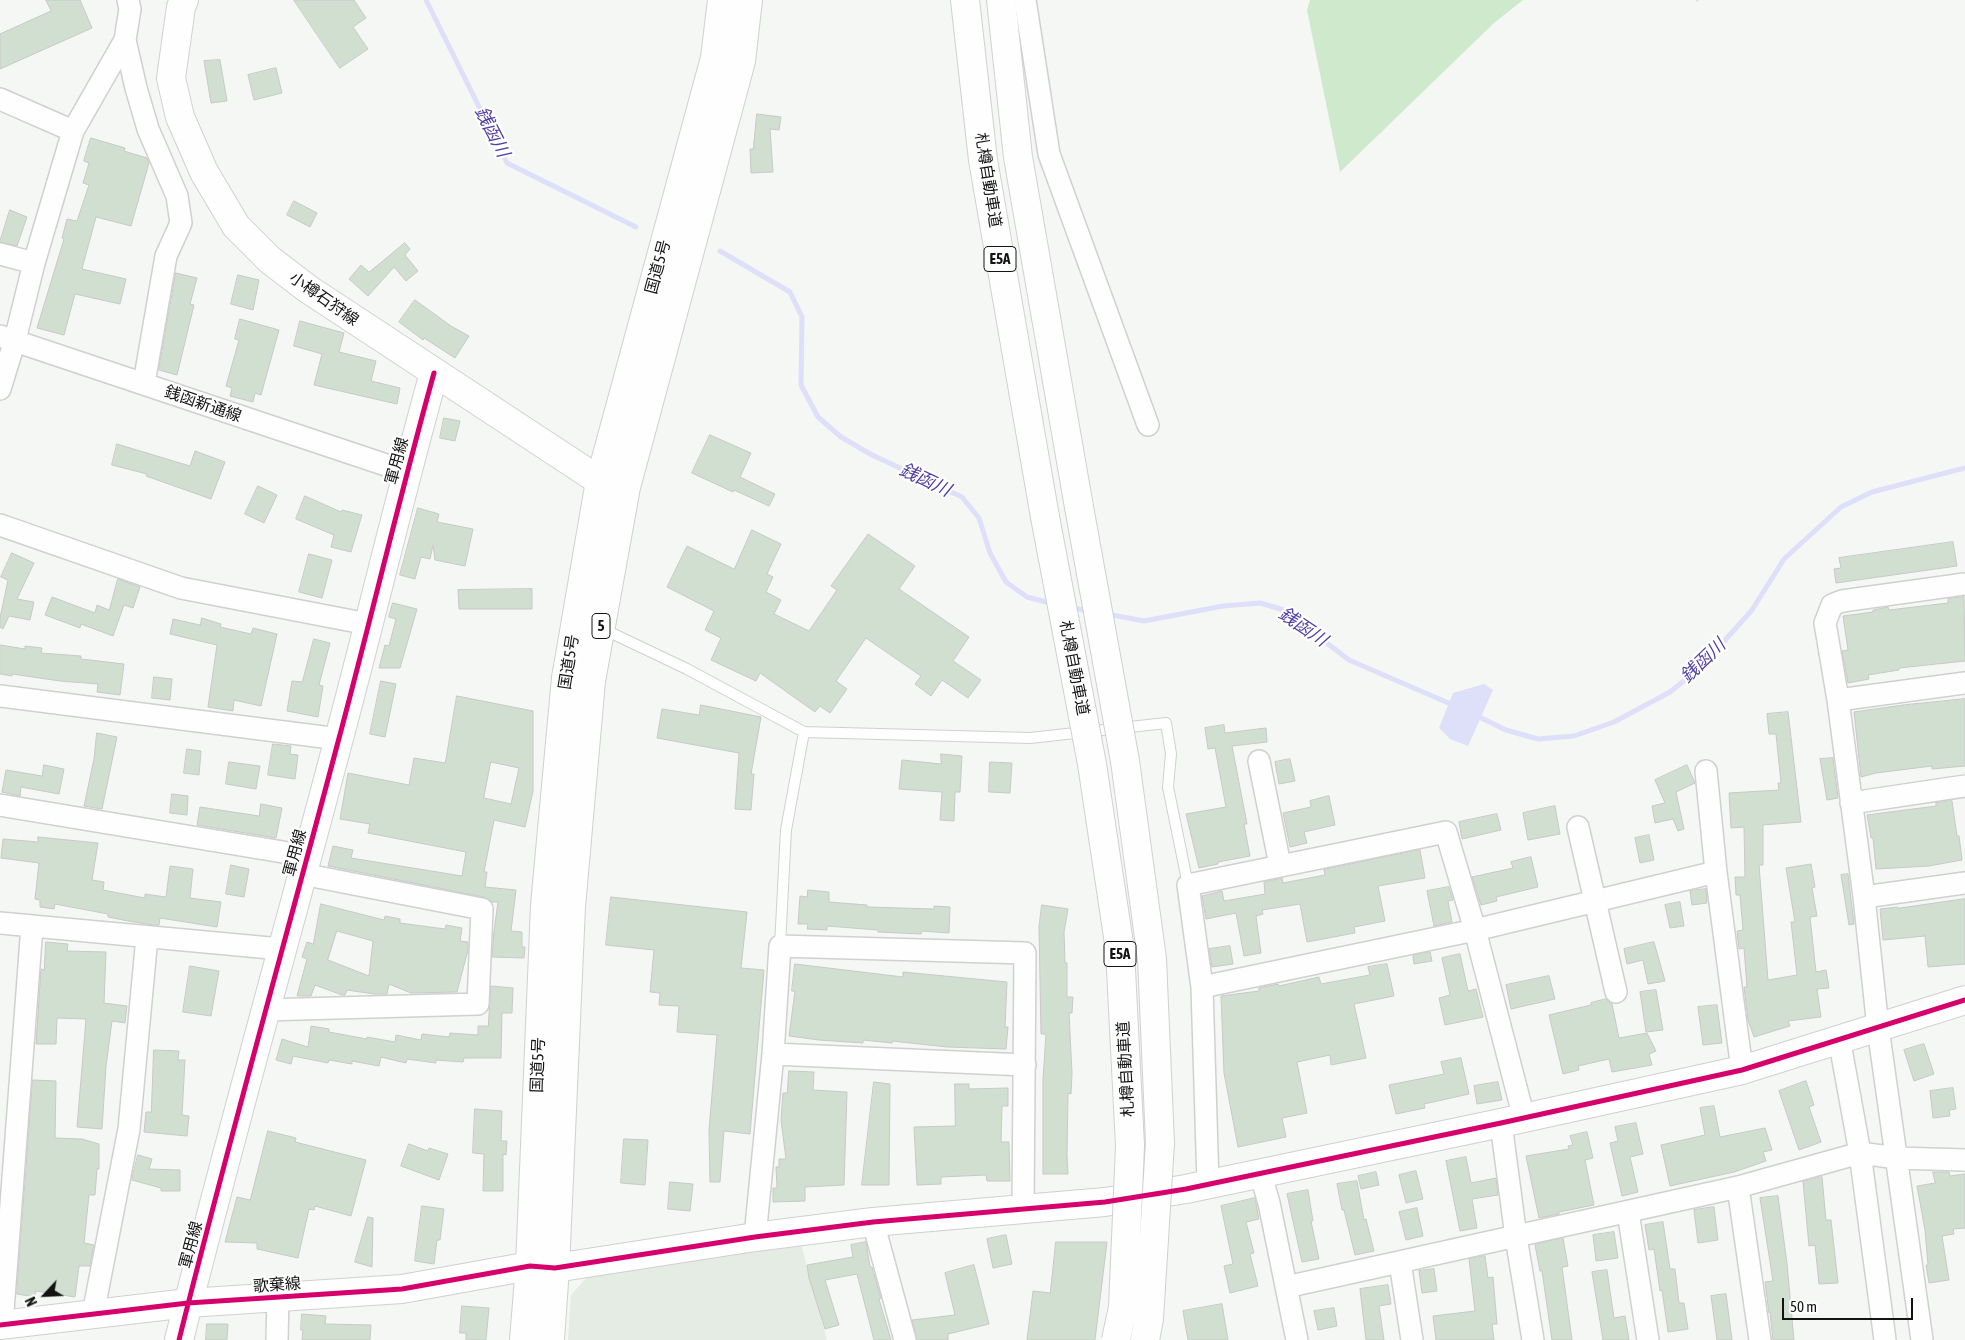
<!DOCTYPE html>
<html>
<head>
<meta charset="utf-8">
<style>
	body { margin:0 }
	#map { position:relative; width:1965px; height:1340px; overflow:hidden; background:#f4f7f4; font-family:"Asap Condensed",sans-serif }
	canvas { display:block }
	.north { position:absolute; left:20px; top:1270px; width:50px; height:50px; -webkit-text-stroke:4px #fff; paint-order:stroke; rotate:245deg; font-size:14px; font-weight:700; line-height:20px; text-align:center; color:#121412 }
	.north::after { content:''; display:block; margin:auto; width:18px; height:22px; background:#121412; clip-path:polygon(50% 0,100% 100%,50% 72%,0 100%) }
	.scale { position:absolute; left:1782px; top:1298px; width:131px; height:22px; box-sizing:border-box; border:2px solid #121412; border-top:0; padding-left:6px; font-size:15px; line-height:18px; white-space:nowrap; color:#121412; -webkit-text-stroke:4px #fff; paint-order:stroke }
</style>
</head>
<body>
<div id="map">
<canvas width="1965" height="1340"></canvas>
<div class="north">N</div>
<div class="scale">50 m</div>
</div>
<script>
const ctx = document.querySelector('canvas').getContext('2d');
ctx.lineJoin = 'round';
function fillPath(path, color) {
  ctx.fillStyle = color;
  ctx.fill(path, 'evenodd');
}
function strokePath(path, color, width, dash) {
  ctx.strokeStyle = color;
  ctx.lineWidth = width;
  ctx.lineCap = dash ? 'butt' : 'round';
  ctx.setLineDash(dash || []);
  ctx.stroke(path);
}
function write(font, color, halo, rows, align = 'center') {
  ctx.font = font + ' "Asap Condensed","Noto Sans JP",sans-serif';
  ctx.lineWidth = 4.5;
  ctx.setLineDash([]);
  ctx.textBaseline = 'middle';
  ctx.strokeStyle = halo;
  ctx.fillStyle = color;
  for (const [text, x, y, turn = 0] of rows) {
    ctx.save();
    ctx.translate(x, y);
    ctx.rotate((+turn || 0) * Math.PI / 180);
    ctx.textAlign = isNaN(turn) ? turn : align;
    if (halo) ctx.strokeText(text, 0, 0);
    ctx.fillText(text, 0, 0);
    ctx.restore();
  }
}
fillPath(new Path2D(`
	M801 1244 827 1340H568L571 1295 589 1275Z`), '#e5ece4');
fillPath(new Path2D(`
	M1310 0H1523L1494 23 1340 172 1307 10Z`), '#cee9cb');
fillPath(new Path2D(`
	M1484 684 1493 690 1468 746 1450 739 1439 728 1453 693Z`), '#dedff8');
strokePath(new Path2D(`
	M426 0 507 163 636 227
	M720 251 790 292 802 317 801 385 818 417 841 437 872 455 962 497 979 518 990 553 1006 582 1027 597 1054 604
	M1070 607 1088 611
	M1107 614 1144 621 1223 606 1260 603 1284 610 1349 660 1453 705
	M1475 715 1506 730 1538 739 1574 736 1614 722 1670 692 1702 666 1752 610 1784 559 1841 507 1872 492 1965 468`), '#dedff8', 5);
const building = new Path2D(`
	M46 0H80L92 28 0 69V34L51 11Z
	M294 0H354L366 18 353 27 368 49 340 68Z
	M220 60 227 101 211 103 204 61Z
	M276 68 282 93 254 100 248 75Z
	M757 114 781 117 779 130 770 129 773 172 751 173 750 149H753Z
	M91 138 125 148 124 151 147 158 149 163 131 226 96 217 83 265 82 269 126 279 120 304 75 294 64 335 37 328 64 239 62 238 67 219 77 221 89 185 83 183 89 163 84 161Z
	M294 201 317 213 310 227 287 215Z
	M10 210 27 217 17 246 0 242Z
	M405 243 410 249 405 255 418 271 406 281 394 267 368 296 349 279 361 265 369 272Z
	M176 273 197 278 190 304 194 305 177 375 159 370Z
	M238 275 259 280 253 310 231 304Z
	M415 300 451 326 469 336 455 358 424 338 423 340 399 322Z
	M240 319 279 330 261 395 255 393 253 402 230 396 232 388 226 386 239 340 235 339Z
	M300 321 344 333 339 352 376 361 371 381 400 388 397 404 314 385 322 354 294 346Z
	M444 418 460 421 455 441 440 438Z
	M710 435 751 453 740 477 775 494 769 506 734 490 733 492 692 473Z
	M117 444 190 466 195 451 225 462 211 499 146 476 147 474 112 465Z
	M258 486 277 495 264 523 245 514Z
	M305 496 341 512 342 510 362 515 351 552 331 547 334 535 296 519Z
	M418 508 439 514 437 522 473 529 465 566 435 560 433 545 430 559 421 557 415 579 400 575Z
	M752 530 781 544 767 574 773 577 766 592 781 600 774 614 809 631 837 590 831 586 868 534 915 566 899 589 969 637 953 661 981 680 968 698 942 680 931 696 915 684 921 676 866 638 836 681 847 689 830 713 820 706 815 712 760 673 756 681 711 660 721 638 705 630 714 611 667 587 687 546 734 569Z
	M1953 542 1957 566 1836 583 1834 569 1841 568 1839 558Z
	M12 553 34 563 17 599 34 602 30 620 9 616 3 629 0 627V618L8 580 1 577Z
	M309 554 332 560 322 598 299 592Z
	M118 579 140 587 133 608 124 605 113 636 81 624 80 628 45 615 52 597 95 613 97 605 109 610Z
	M532 589V609H459L458 590Z
	M1964 597 1965 661 1899 668V670L1868 675 1869 679 1848 683 1842 651 1848 650 1843 616 1873 612V610L1888 607 1889 610 1948 603V599Z
	M393 603 417 609 400 668H379L385 645 389 646 396 619 389 617Z
	M202 618 221 624 220 627 251 634 253 628 277 634 261 706 234 700 233 711 208 707 217 645 170 634 173 619 200 625Z
	M314 639 330 643 319 685 323 686 318 717 287 711 292 681 302 682Z
	M0 645 25 649V646L42 648 41 653 81 656V659L124 664 120 695 97 692 98 684 60 681 12 674V676L0 674Z
	M154 677 172 679 170 700 152 698Z
	M381 681 396 684 385 737 370 734Z
	M457 696 533 711V791L525 827 494 820 484 872H487L485 887 516 890 511 931 522 932V947H525L524 958 492 957 494 931 498 902H492L484 897 328 866 333 846 353 850 351 858 462 876 466 852 368 833 370 824 340 819 348 773 409 785 414 758 445 763ZM491 762 519 768 511 804 484 798Z
	M1965 699V766L1932 769V766L1876 773 1861 777 1854 712 1903 705Z
	M701 705 761 717 751 774H754L751 810 735 809 739 753 657 738 662 709 699 715Z
	M1788 712 1801 822 1763 825V865H1759L1768 980 1797 975 1791 922H1795L1786 868 1811 864 1815 887 1812 888 1817 916 1810 917 1816 972 1826 970 1829 988 1817 989 1821 1017 1788 1021 1790 1026 1754 1037 1748 1020 1744 987H1747L1744 948 1739 949 1737 931 1743 930 1740 895H1736L1735 877H1745L1744 827 1731 828 1729 793 1779 790 1778 783H1781L1776 734H1769L1767 714Z
	M1224 725 1225 733 1266 728 1267 742 1232 746 1247 824H1244L1250 856 1218 862V864L1199 868 1186 814 1226 807 1215 748 1208 749 1205 728Z
	M97 733 117 737 102 809 84 806 94 759Z
	M273 744 291 746 290 754 298 755 295 779 268 775Z
	M187 749 201 751 199 775 184 773Z
	M941 754 962 756 960 792H955L954 821 940 820 942 792 899 789 902 760 941 764Z
	M1833 758 1838 798 1827 800 1820 759Z
	M1290 759 1295 781 1279 784 1275 762Z
	M229 762 260 766 256 789 226 784Z
	M990 762 1012 763 1010 793 989 792Z
	M44 765 64 769 59 794 21 787 20 796 2 792 6 770 42 776Z
	M1687 765 1695 783 1676 792 1684 829 1678 831 1673 819 1655 823 1652 806 1665 803 1655 780Z
	M172 794 188 796 187 815 170 813Z
	M1329 796 1335 825 1304 832 1307 843 1290 847 1283 813 1311 807 1310 801Z
	M1952 801 1957 836H1959L1962 860 1929 866 1876 869 1873 838H1871L1867 815 1936 806V803Z
	M261 804 282 808 276 838 197 825 200 807 259 816Z
	M1555 806 1560 834 1528 840 1523 813Z
	M1497 814 1501 830 1462 839 1459 822Z
	M1649 835 1654 860 1640 863 1635 838Z
	M38 837 98 843 92 880 104 882 103 890 145 898V894L166 897 170 866 193 869 190 898 221 902 217 927 160 918 159 925H153L128 921 108 917V914L55 904 54 909 40 907V900L35 899 39 863 1 858 3 839 38 842Z
	M1420 850 1425 878 1378 886 1385 921 1354 927 1355 933 1307 942 1300 904 1262 910 1263 914 1256 916 1261 953 1244 956 1236 913 1206 919 1202 896 1222 891 1224 901 1265 894 1264 882 1282 878 1283 883 1325 875 1324 870Z
	M1531 857 1538 887 1496 897 1497 901 1481 905 1472 877 1513 868 1511 862Z
	M231 865 249 869 244 897 226 894Z
	M1848 874 1854 924 1849 925 1841 875Z
	M1449 887 1453 900 1448 901 1452 922 1434 926 1427 891Z
	M1706 889 1707 903 1692 905 1690 891Z
	M808 890 829 892V902L867 905V907L934 909V906L950 907 949 933 922 931 921 934 878 932V930L827 926V930L807 929 808 924H798L800 896 807 897Z
	M611 897 747 912 741 968 764 970 750 1134 724 1131 720 1182H710L709 1130 717 1035 677 1032 679 1006 659 1005 660 993 650 992 654 950 606 945Z
	M1965 899V964L1928 967 1925 936 1883 940 1880 909 1898 907V908Z
	M1680 902 1684 926 1670 928 1665 905Z
	M321 904 384 920 385 916 400 919V923L445 929 446 925 462 928 460 941 468 942V950L457 992 411 993 389 984 387 994H374L347 990 345 995H342L315 985 311 996H297L307 959 302 957 307 942 313 944ZM337 931 373 941 369 976 328 960Z
	M1042 905 1068 909 1064 932 1065 963H1067V997H1073L1072 1013H1069L1072 1073 1071 1094 1068 1093 1067 1155 1068 1174H1043V1080L1046 1034H1041L1039 927Z
	M46 942 68 944 67 951 106 952 104 1003 127 1006 125 1023 112 1021 106 1066 102 1129 77 1127 86 1019 57 1018 56 1044H36L41 969 44 970Z
	M1654 942 1665 981 1648 984 1643 960 1627 964 1624 949Z
	M1230 946 1233 964 1212 967 1209 949Z
	M1430 952 1432 961 1414 964 1413 956Z
	M1460 954 1468 991 1476 989 1483 1017 1445 1025 1439 998 1450 995 1442 958Z
	M795 964 903 977V972L1007 982 1005 1027H1008L1006 1049 947 1047 892 1041V1043L863 1040V1043L819 1040 789 1036 795 991H792Z
	M1387 964 1394 996 1354 1004 1366 1058 1331 1065 1330 1055 1297 1062 1307 1113 1282 1118 1286 1137 1238 1147 1224 1073 1221 996 1259 991V988L1278 984 1279 986 1319 977 1321 984 1370 975 1368 967Z
	M190 966 219 971 211 1016 183 1012Z
	M1549 976 1555 999 1511 1009 1506 985Z
	M491 986 513 988 512 1013H502L501 1058H464L463 1062 436 1060V1063L407 1059 406 1063 381 1057 379 1066 352 1061V1064L329 1060 328 1063 293 1056 291 1064 276 1060 282 1039 308 1047 311 1026 329 1029V1032L367 1039V1037L395 1042 396 1035 421 1040 422 1034 449 1037 450 1033 478 1035V1026H488Z
	M1656 990 1663 1030 1646 1032 1640 992Z
	M1606 999 1612 1004 1619 1038 1647 1033 1656 1051 1649 1054 1652 1065 1612 1072 1609 1059 1578 1066 1579 1070 1563 1074 1549 1015 1591 1005V1003Z
	M1717 1005 1722 1043 1703 1045 1698 1007Z
	M1924 1044 1934 1074 1914 1081 1904 1050Z
	M154 1050 179 1051 178 1060H185L182 1115 189 1116 187 1136 144 1132 146 1112H151Z
	M1461 1058 1469 1094 1424 1104 1425 1108 1396 1114 1389 1085 1444 1074 1441 1062Z
	M789 1071 814 1072 813 1090 847 1092 844 1185 805 1187V1201L773 1202V1188H777L776 1167H779V1159H786L781 1120 783 1093H787Z
	M33 1080 56 1081 55 1138 82 1139 99 1144V1169H97L95 1195H89L84 1243 94 1245 90 1266H79L75 1297 36 1291 35 1297 17 1294Z
	M1806 1081 1814 1105 1809 1107 1821 1142 1799 1150 1779 1091Z
	M874 1082 890 1084 889 1185H862Z
	M1498 1082 1502 1100 1477 1104 1474 1086Z
	M955 1084H969V1089L1008 1088V1106H1002L1001 1142H1009L1010 1181H987L986 1175 941 1177V1184L917 1185 914 1127 955 1126Z
	M1953 1088 1956 1109 1949 1110 1950 1116 1933 1118 1930 1091Z
	M1714 1106 1720 1137 1765 1128 1772 1150 1763 1152 1766 1161 1734 1172 1670 1186 1661 1145 1705 1135 1700 1108Z
	M475 1109 502 1111 501 1141H507L506 1155 503 1154V1191H483L484 1154 473 1153Z
	M1636 1123 1643 1154 1630 1157 1638 1192 1622 1196 1610 1143 1618 1141 1615 1127Z
	M268 1131 296 1138 295 1142 366 1160 351 1216 315 1206 314 1210 309 1209 298 1258 257 1249V1243L225 1242 237 1197 250 1200Z
	M1587 1132 1593 1158 1585 1160 1594 1205 1559 1212V1214L1539 1218 1526 1156 1569 1149 1568 1146 1573 1145 1570 1136Z
	M624 1139 648 1140 645 1185 621 1183Z
	M409 1144 428 1151 429 1148 448 1154 439 1180 401 1166Z
	M138 1155 152 1159 149 1169 180 1170V1191H161V1188L132 1180Z
	M1466 1157 1471 1183 1496 1178 1498 1195 1472 1199 1477 1228 1460 1231 1446 1161Z
	M1416 1171 1423 1199 1406 1203 1399 1175Z
	M1376 1172 1379 1185 1361 1189 1358 1176Z
	M1933 1172H1949L1950 1176 1965 1174V1228L1953 1229 1954 1234 1942 1236 1949 1280 1929 1283 1926 1265H1928L1925 1230 1917 1186 1935 1183Z
	M1822 1177 1826 1220H1831L1838 1283 1819 1284 1815 1245 1809 1246 1803 1182Z
	M1357 1181 1364 1220 1366 1219 1374 1251 1355 1255 1344 1210H1342L1337 1184Z
	M670 1182 693 1184 690 1211 668 1209Z
	M1308 1190 1313 1221H1311L1319 1259 1302 1262 1287 1194Z
	M1778 1196 1787 1264 1794 1340H1773L1770 1312 1769 1313 1765 1282 1773 1281 1760 1198Z
	M1255 1198 1259 1219 1246 1222 1254 1253 1250 1254 1258 1286 1230 1293 1224 1266 1233 1264 1221 1206Z
	M422 1206 444 1209 440 1240H437L434 1264 415 1261Z
	M1714 1207 1718 1240 1698 1243 1694 1210Z
	M1417 1208 1423 1236 1406 1240 1399 1212Z
	M368 1217 373 1218 372 1267 355 1262Z
	M1663 1222 1670 1269H1675L1679 1303H1684L1688 1329 1668 1332 1662 1290 1660 1291 1654 1249 1649 1250 1645 1225Z
	M1614 1232 1618 1258 1596 1261 1593 1235Z
	M1006 1235 1012 1264 993 1268 987 1239Z
	M1563 1238 1568 1266 1562 1267 1572 1340H1552L1542 1271H1540L1535 1245Z
	M866 1242 870 1267H872L881 1298 879 1299 891 1340H874L857 1274 825 1280 839 1325 825 1329 809 1278 807 1265 853 1257 851 1245Z
	M1056 1242H1107L1095 1340H1027L1033 1291 1050 1293Z
	M1485 1256 1488 1278 1493 1277 1497 1324H1492L1494 1340H1436L1433 1316 1475 1311 1469 1259Z
	M974 1265 989 1324 948 1334V1340H917L912 1320 955 1315 945 1273Z
	M1434 1269 1437 1291 1422 1293 1419 1271Z
	M1607 1270 1614 1318 1625 1316 1629 1340H1603L1592 1272Z
	M1388 1285 1391 1304 1379 1306 1384 1340H1366L1360 1289Z
	M1726 1294 1732 1340H1717L1711 1296Z
	M1222 1304 1228 1340H1188L1183 1311Z
	M462 1306 489 1308 486 1340H466V1333H460Z
	M1334 1308 1337 1326 1318 1330 1314 1311Z
	M302 1314 326 1316 325 1324 371 1325 370 1340H302L303 1330H301Z
	M207 1324H228L227 1340H206Z`);
fillPath(building, '#d1dfd0');
strokePath(building, '#c7c9c7', 1);
const lane = new Path2D(`
	M603 629 687 669 804 732 786 830 780 946
	M804 732 1030 738 1166 723 1171 754 1168 787 1188 885`);
const street = new Path2D(`
	M128 0 130 9 125 40 136 88 148 129 177 196 181 223 166 256 144 383
	M1025 0 1049 154 1148 425
	M0 99 73 131
	M0 254 34 263
	M0 336 407 472
	M0 389 15 340 34 263 73 131 125 40
	M0 525 181 588 368 624
	M0 696 339 739
	M1838 700 1965 683
	M1259 761 1280 865
	M1706 771 1716 872
	M1851 803 1965 786
	M0 805 307 856
	M1578 827 1616 992
	M1864 897 1965 883
	M0 923 281 949
	M1202 987 1475 930 1716 872 1742 1070
	M265 1010 478 1004 482 909 302 874
	M1839 1038 1860 1153 1885 1340
	M773 1054 1025 1065
	M1501 1123 1516 1237 1533 1340
	M1260 1172 1269 1203 1297 1340
	M1208 1184 1202 987 1188 885 1446 832 1475 930 1524 1118
	M1738 1187 1860 1153 1897 1158 1965 1160
	M1628 1212 1648 1340
	M873 1222 905 1340
	M755 1237 773 1054 780 946 1025 953 1023 1209
	M1400 1262 1412 1340
	M1286 1287 1738 1187 1760 1340
	M93 1314 129 1129 147 937
	M2 1324 32 926
	M277 1340 278 1297
	M1922 1340 1878 1028 1864 897 1838 700 1825 623 1832 605 1842 601 1965 584`);
const secondary = new Path2D(`
	M184 0 181 7 171 78 180 117 204 172 236 226 270 260 308 289 600 481 623 487
	M0 1325 188 1303 402 1289 530 1266 555 1268 755 1237 873 1222 1105 1202 1186 1189 1501 1123 1742 1070 1965 1000
	M179 1340C229 1140 285 942 338 742 371 619 400 495 434 373`);
const highway = new Path2D(`
	M965 0 983 160 1045 517
	M1001 0 1018 157 1079 507
	M1125 761 1152 959 1160 1143
	M1092 764 1120 950 1130 1146
	M524 1340 530 1266 545 905 566 678 600 481 715 58 722 0
	M550 1340 555 1268 571 907 591 681 626 487 741 61 748 0`);
strokePath(lane, '#cfd1cf', 12);
strokePath(street, '#cfd1cf', 24);
strokePath(secondary, '#cfd1cf', 30);
strokePath(highway, '#cfd1cf', 30);
strokePath(new Path2D(`
	M1696 0H1700`), '#e0e0e0', 3, [2.5, 4]);
strokePath(lane, '#fdfefd', 10);
strokePath(street, '#fdfefd', 21);
strokePath(secondary, '#fdfefd', 28);
strokePath(highway, '#fdfefd', 28);
const highwayBridge = new Path2D(`
	M1079 507 1125 761
	M1045 517 1092 764
	M1116 1340 1123 1307 1130 1146
	M1145 1340 1149 1319 1160 1143`);
strokePath(highwayBridge, '#cfd1cf', 30, []);
strokePath(highwayBridge, '#fdfefd', 28);
strokePath(new Path2D(`
	M0 1325 188 1303 402 1289 530 1266 555 1268 755 1237 873 1222 1105 1202 1186 1189 1501 1123 1742 1070 1965 1000
	M179 1340C229 1140 285 942 338 742 371 619 400 495 434 373`), '#d6006c', 5);
for (const [x, y, w] of [
	[1000,259,32],
	[601,626,18],
	[1120,954,32]
]) {
  const box = new Path2D();
  box.roundRect(x - w / 2, y - 12.5, w, 25, 4);
  ctx.fillStyle = '#fff';
  ctx.fill(box);
  strokePath(box, '#121412', 1);
}
write('bold 15px', '#121412', null, [
	["E5A",1000,259],
	["5",601,626],
	["E5A",1120,954]
]);
write('16px', '#121412', '#fff', [
	["札樽自動車道",988,180,81],
	["国道5号",658,267,-75],
	["小樽石狩線",324,299,35],
	["銭函新通線",203,404,19],
	["軍用線",397,461,-75],
	["国道5号",569,662,-81],
	["札樽自動車道",1074,668,79],
	["軍用線",295,853,-75],
	["国道5号",538,1065,-88],
	["札樽自動車道",1126,1069,-93],
	["軍用線",191,1245,-75],
	["歌棄線",277,1285,-4]
]);
write('italic 18px', '#513fa3', '#fff', [
	["銭函川",492,132,63],
	["銭函川",925,480,25],
	["銭函川",1303,627,34],
	["銭函川",1703,661,-44]
]);
</script>
</body>
</html>
